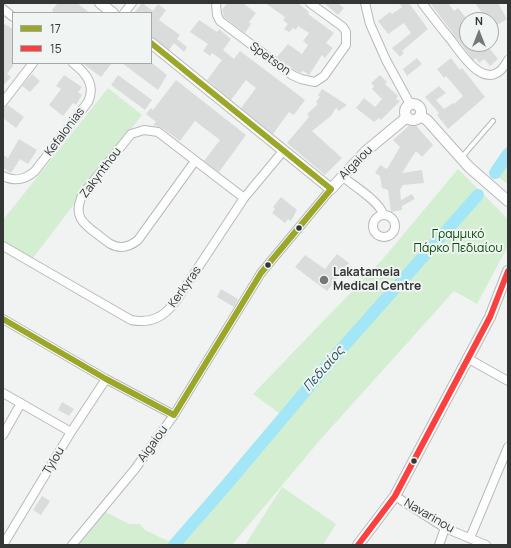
<!DOCTYPE html>
<html>
<head>
<meta charset="utf-8">
<style>
	body { margin:0 }
	#map { position:relative; width:511px; height:548px; overflow:hidden; background:#f1f3f2; font-family:Manrope,sans-serif }
	canvas { display:block }
	.frame { position:absolute; inset:0; border:4px solid #343535; pointer-events:none }
	.legend { position:absolute; left:12px; top:12px; width:140px; height:52px; box-sizing:border-box; background:#f0f4f3; border:1px solid #a5a8a7; margin:0; padding:5px 7px; list-style:none; font-size:12px; color:#343535 }
	.legend li { display:flex; align-items:center; gap:8px; height:20px }
	.legend b { width:20px; border:1px solid #a5a8a7 }
	.north { position:absolute; left:459px; top:12px; width:40px; height:40px; box-sizing:border-box; background:#f0f4f3; border:1px solid #a5a8a7; border-radius:50%; rotate:0deg; font-size:11px; font-weight:700; line-height:16px; text-align:center; color:#343535 }
	.north::after { content:''; display:block; margin:auto; width:14px; height:18px; background:#767877; clip-path:polygon(50% 0,100% 100%,50% 72%,0 100%) }
</style>
</head>
<body>
<div id="map">
<canvas width="511" height="548"></canvas>
<div class="frame"></div>
<ul class="legend">
<li><b style="height:5px;background:#9ba728"></b>17</li>
<li><b style="height:5px;background:#fb4040"></b>15</li>
</ul>
<div class="north">N</div>
</div>
<script>
const ctx = document.querySelector('canvas').getContext('2d');
ctx.lineJoin = 'round';
function fillPath(path, color) {
  ctx.fillStyle = color;
  ctx.fill(path, 'evenodd');
}
function strokePath(path, color, width, dash) {
  ctx.strokeStyle = color;
  ctx.lineWidth = width;
  ctx.lineCap = dash ? 'butt' : 'round';
  ctx.setLineDash(dash || []);
  ctx.stroke(path);
}
function write(font, color, halo, rows, align = 'center') {
  ctx.font = font + ' Manrope,sans-serif';
  ctx.lineWidth = 4;
  ctx.setLineDash([]);
  ctx.textBaseline = 'middle';
  ctx.strokeStyle = halo;
  ctx.fillStyle = color;
  for (const [text, x, y, turn = 0] of rows) {
    ctx.save();
    ctx.translate(x, y);
    ctx.rotate((+turn || 0) * Math.PI / 180);
    ctx.textAlign = isNaN(turn) ? turn : align;
    if (halo) ctx.strokeText(text, 0, 0);
    ctx.fillText(text, 0, 0);
    ctx.restore();
  }
}
fillPath(new Path2D(`
	M108 88 142 115 33 258 3 241V220Z
	M508 145V184L489 171Z
	M458 169 508 219V246L477 304 454 291 320 440 232 545H75L102 510 129 524H140L145 530 170 542 279 413 253 394 382 260Z
	M282 487 336 524 323 545H245Z`), '#d3eed1');
strokePath(new Path2D(`
	M495 173 508 154
	M174 545 229 482 335 356 478 195`), '#a2e6f7', 12);
fillPath(new Path2D(`
	M58 3H77L90 13H55L52 10Z
	M142 3 153 11 158 4 166 10 159 20 180 35 177 39 187 47 184 52 174 43 169 50 151 37V13H134Z
	M227 3H243L256 13 249 22 251 24 245 33 224 17 222 10Z
	M265 3H298L309 12 308 14 334 33 326 43 333 48 325 58 322 55 309 75 303 71 301 73 296 71 277 57 288 44 302 54 308 45 303 41 309 33 298 26 296 30 293 28 289 32 284 29 288 24 283 20 285 17Z
	M324 3H338L344 8 338 15Z
	M399 3H409L428 29 402 51 404 53 400 57 392 48 411 33 404 23 388 34 378 21 390 12 392 14 402 7Z
	M430 3H448L454 11 458 8 467 19V44H486L498 59 490 66 484 59 479 63 476 58 473 60Z
	M475 3H498L507 19 491 29V20H487Z
	M199 20 217 32 219 29 231 39 223 50 234 59 240 51 305 100 294 115 289 112 273 134 241 108 256 88 246 80 231 100 207 80 222 60 212 53 210 56 203 51 208 44 190 32Z
	M3 23 13 29V66L7 74 11 77 3 86Z
	M417 58 422 64 407 76 403 69Z
	M451 58 460 70 462 68 485 97 448 129 437 115 439 113 425 97 439 86 446 93 436 100 444 109 453 103 454 104 463 96 446 76 444 78 437 69Z
	M82 63H112L101 77Z
	M122 63H152L167 75 158 90Z
	M32 74 40 81 30 92 22 86Z
	M64 75 82 87 78 92 82 95 76 105 73 103 63 116 49 105 61 89 56 86Z
	M118 75 152 100 145 110 111 85Z
	M380 75 387 82 385 84 398 96 396 99 400 101 381 120 379 118 374 122 356 108 364 98 375 107 382 99 372 89 374 86 371 83Z
	M176 80 246 135 219 172 204 161 220 140 195 121 180 141 162 128 153 125 156 122 146 114 151 108 153 110Z
	M322 89 347 105 339 111 336 108 331 116 312 131 342 158 325 175 287 143 309 117 307 114 318 104 316 102 320 97 318 95Z
	M8 105 24 117 16 128 3 118V108Z
	M413 122 433 145 422 157 416 151 402 173 422 170 424 183 403 185 400 190 401 200 412 194 415 199 402 206V210L391 212 388 190 382 188 380 176 375 173 380 165 387 169 400 147 393 140Z
	M19 139 37 150 28 164 20 159 11 173 3 168V155L8 158Z
	M281 197 297 210 291 221 288 219 285 223 272 213 275 209 273 207Z
	M337 254 349 263 327 291 295 267 305 255 325 269Z
	M221 289 238 299 234 307 217 297Z
	M62 402 74 409 69 416 58 410Z
	M42 496 50 501 41 515 33 510Z`), '#dadcdb');
const service = new Path2D(`
	M462 157 493 121`);
const minor = new Path2D(`
	M216 3 217 15 220 21 292 75 301 79 315 82 324 76 346 45V32L343 27 310 3
	M365 3 370 24 386 60 410 104
	M422 3C431 15 441 28 451 40 464 58 489 96 508 60
	M3 9 13 17
	M124 13 132 3
	M3 102 33 63
	M195 161 138 240C133 244 128 247 121 247 113 247 107 242 101 237 85 225 71 217 83 194L131 134 144 130 158 132 244 198
	M3 176C15 182 25 180 35 171L88 102C96 85 86 73 73 63
	M343 177C354 186 379 201 383 214
	M373 226a11 11 0 1 1 22 0a11 11 0 1 1-22 0Z
	M3 246 131 320C151 324 164 317 176 301L244 198 284 150
	M3 319 106 379 174 415
	M467 358 508 381
	M3 393 71 432
	M3 435 21 403
	M395 496 445 528 486 545
	M470 538 508 447
	M3 545 71 432 106 379
	M72 545 135 469 174 415 261 273 331 189
	M439 545 445 528`);
const tertiary = new Path2D(`
	M100 3 113 13
	M151 43 331 189 366 151 407 117
	M405 112a8 8 0 1 1 16 0a8 8 0 1 1-16 0Z
	M420 116 427 120 469 167 508 201
	M358 545 395 496 490 317 508 271`);
strokePath(service, '#b8bab9', 6);
strokePath(minor, '#b8bab9', 10);
strokePath(tertiary, '#b8bab9', 12);
strokePath(service, '#fdfdfd', 4);
strokePath(minor, '#fdfdfd', 8);
strokePath(tertiary, '#fdfdfd', 10);
strokePath(new Path2D(`
	M3 319 106 379 174 415 261 273 331 189 151 43`), '#9ba728', 6);
strokePath(new Path2D(`
	M358 545 395 496 490 317 508 271`), '#fb4040', 6);
for (const [x, y, r, color] of [
	[299,228,3.5,"#343535"],
	[268,265,3.5,"#343535"],
	[324,280,5,"#767877"],
	[414,461,3.5,"#343535"]
]) {
  const dot = new Path2D();
  dot.arc(x, y, r, 0, 2 * Math.PI);
  ctx.fillStyle = color;
  ctx.fill(dot);
  strokePath(dot, '#f0f4f3', 1.5);
}
write('12px', '#343535', '#f0f4f3', [
	["Spetson",270,59,36],
	["Kefalonias",65,132,-53],
	["Aigaiou",356,163,-45],
	["Zakynthou",101,173,-53],
	["Kerkyras",185,287,-55],
	["Aigaiou",153,444,-54],
	["Tylou",54,461,-59],
	["Navarinou",429,516,30]
]);
write('12px', '#004f00', '#f0f4f3', [
	["Γραμμικό",458,235],
	["Πάρκο Πεδιαίου",458,249]
]);
write('bold 12px', '#343535', '#f0f4f3', [
	["Lakatameia",333,273],
	["Medical Centre",333,287]
], 'left');
write('italic 13px', '#25515b', '#f0f4f3', [
	["Πεδιαίος",324,369,-49]
]);
</script>
</body>
</html>
